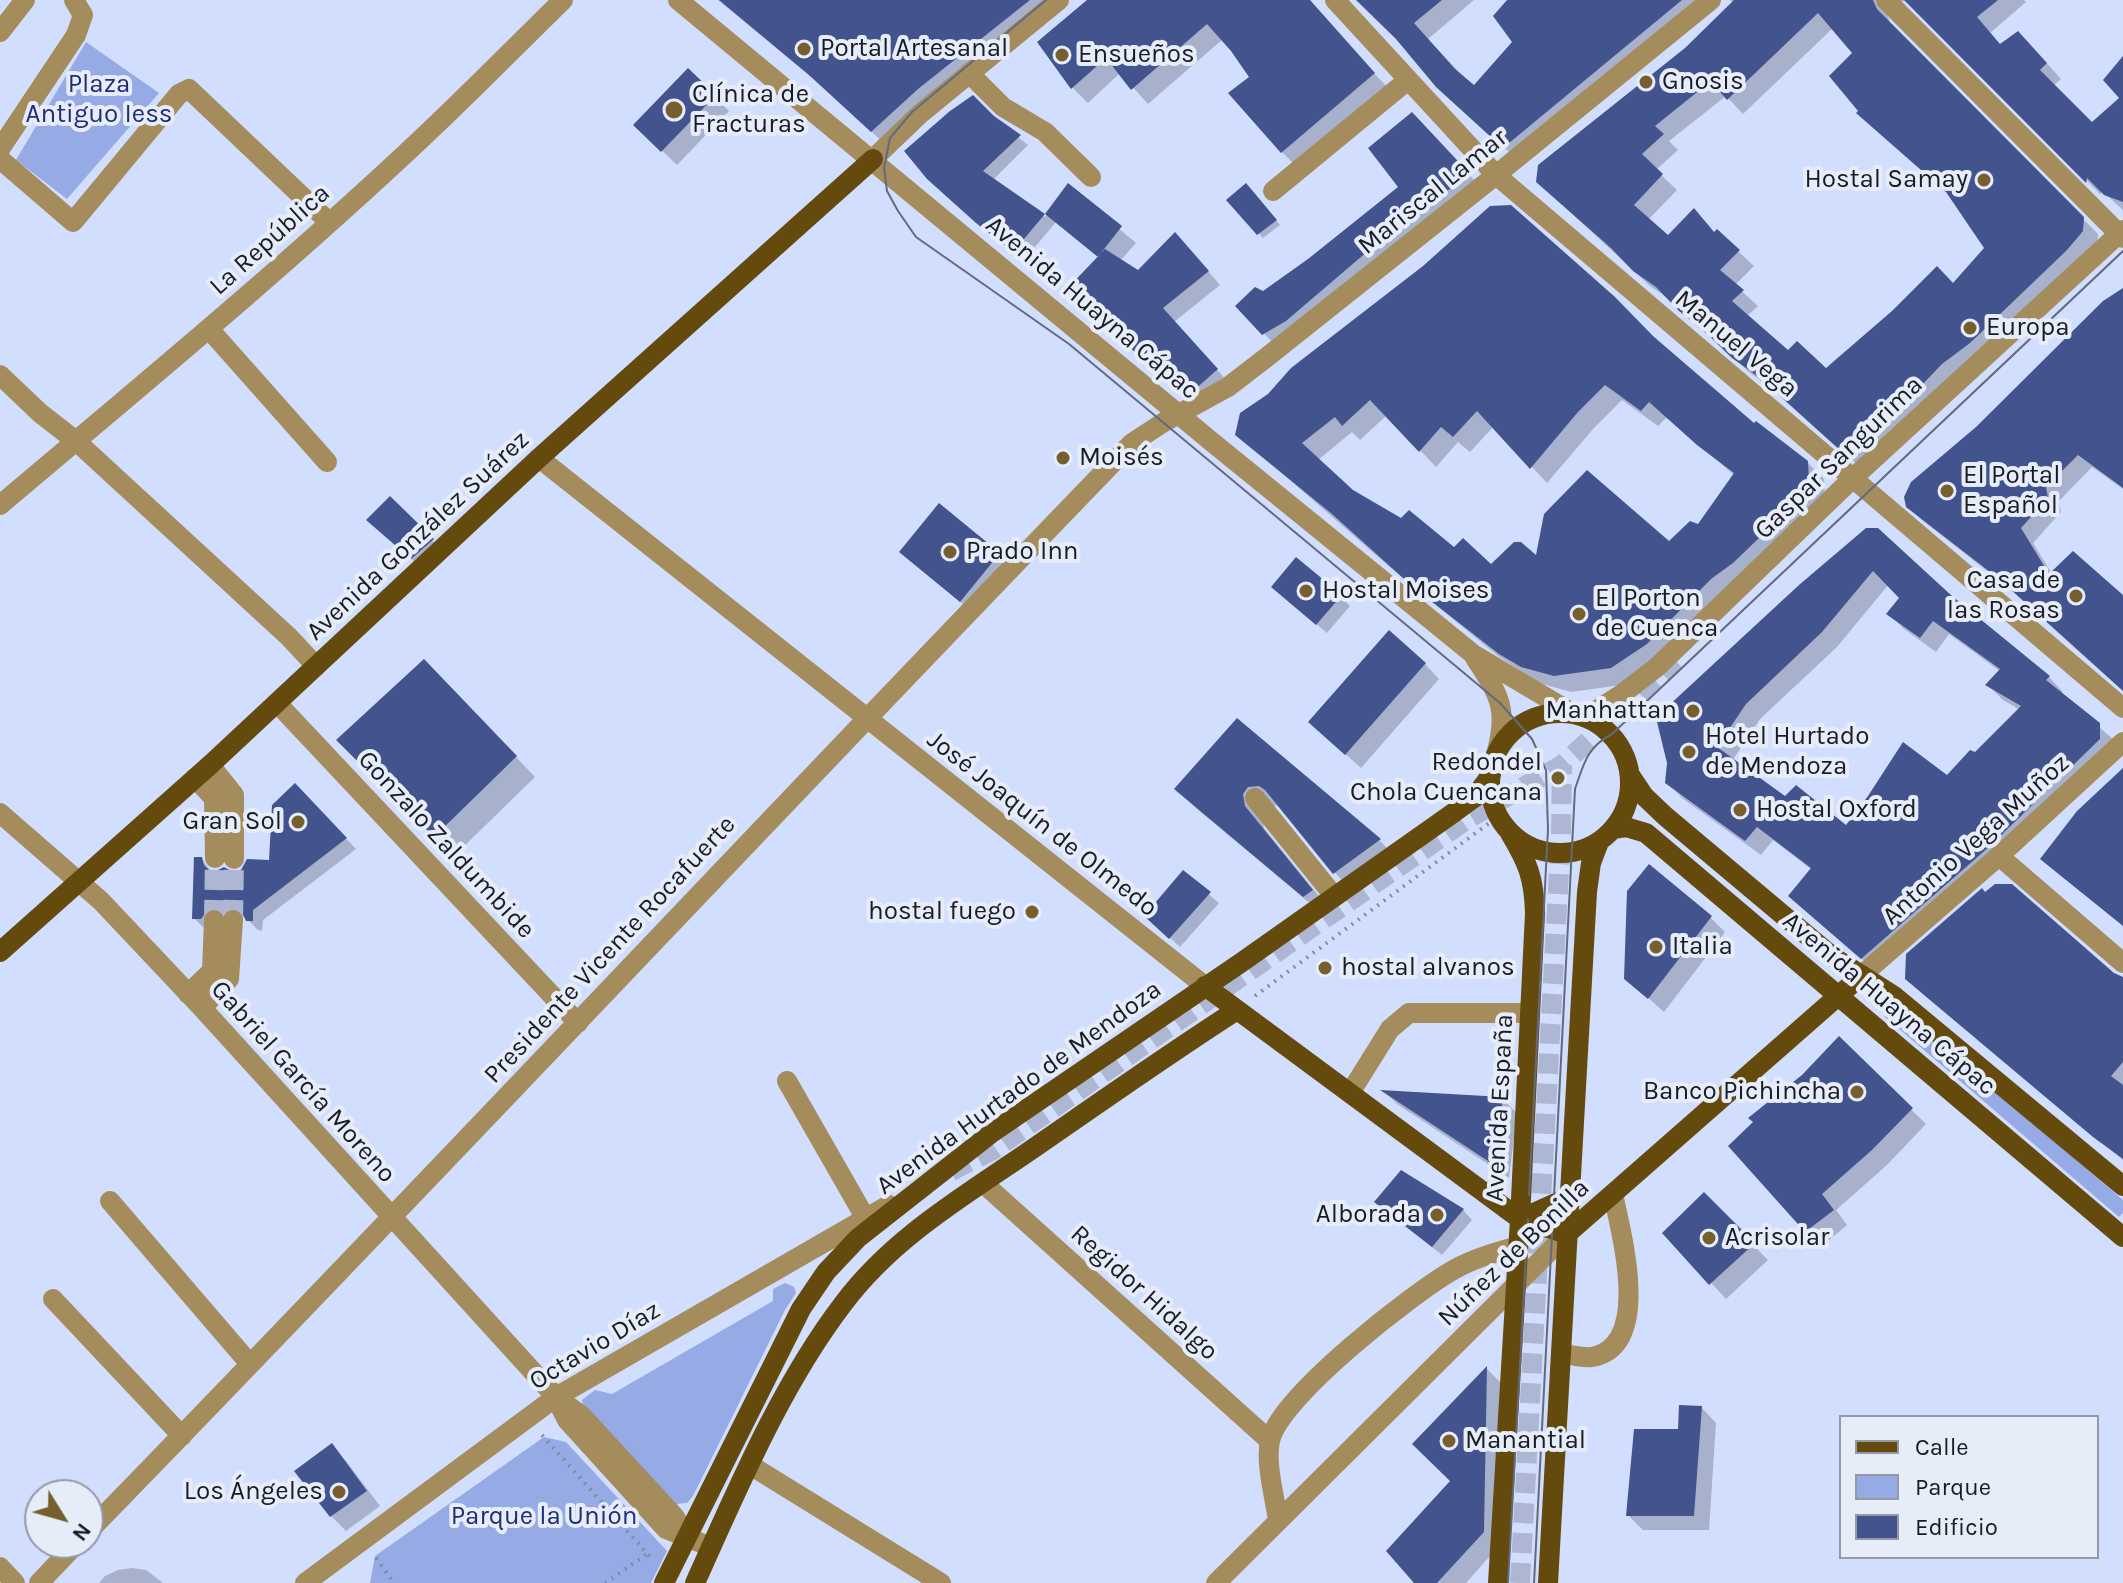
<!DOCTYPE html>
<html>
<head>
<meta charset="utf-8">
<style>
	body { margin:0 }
	#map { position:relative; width:2123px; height:1583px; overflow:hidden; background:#d2defe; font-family:Karla,sans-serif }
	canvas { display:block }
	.legend { position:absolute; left:1839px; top:1415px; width:260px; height:144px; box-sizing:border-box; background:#e7ecf9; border:2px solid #9499a5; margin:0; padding:10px 14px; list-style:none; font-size:24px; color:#181c27 }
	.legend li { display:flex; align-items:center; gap:16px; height:40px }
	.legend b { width:40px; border:2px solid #9499a5 }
	.north { position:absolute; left:24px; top:1479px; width:80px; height:80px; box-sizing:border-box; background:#e7ecf9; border:2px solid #9499a5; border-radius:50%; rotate:127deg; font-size:22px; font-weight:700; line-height:32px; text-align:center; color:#181c27 }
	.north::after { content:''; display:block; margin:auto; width:28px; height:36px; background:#765e2f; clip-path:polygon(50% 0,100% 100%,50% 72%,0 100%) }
</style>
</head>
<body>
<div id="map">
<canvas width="2123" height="1583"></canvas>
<ul class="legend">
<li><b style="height:10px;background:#644a0d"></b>Calle</li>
<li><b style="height:22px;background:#96aae5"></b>Parque</li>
<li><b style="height:22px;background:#42538e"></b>Edificio</li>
</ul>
<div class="north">N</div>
</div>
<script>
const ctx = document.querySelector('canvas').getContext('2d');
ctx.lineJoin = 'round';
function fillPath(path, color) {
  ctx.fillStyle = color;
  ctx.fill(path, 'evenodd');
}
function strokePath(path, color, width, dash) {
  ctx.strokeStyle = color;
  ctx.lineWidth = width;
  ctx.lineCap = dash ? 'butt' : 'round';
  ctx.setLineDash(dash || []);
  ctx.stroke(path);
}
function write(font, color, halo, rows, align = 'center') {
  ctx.font = font + ' Karla,sans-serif';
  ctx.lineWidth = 8;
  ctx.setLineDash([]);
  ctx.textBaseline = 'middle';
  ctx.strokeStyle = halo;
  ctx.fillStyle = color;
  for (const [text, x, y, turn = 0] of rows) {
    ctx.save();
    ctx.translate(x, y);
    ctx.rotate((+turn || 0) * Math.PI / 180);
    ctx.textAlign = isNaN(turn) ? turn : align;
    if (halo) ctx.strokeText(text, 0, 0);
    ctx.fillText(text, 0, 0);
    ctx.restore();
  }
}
fillPath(new Path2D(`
	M86 42 159 93 67 199 16 160Z
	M1894 1004 2123 1200V1213L2119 1217 1884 1016Z
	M785 1283 794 1287 796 1293 785 1310 693 1496 687 1503 676 1504 583 1405 582 1400 595 1390 612 1394 773 1301V1289Z
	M544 1437 566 1442 667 1551 651 1583H370L375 1556Z`), '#96aae5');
fillPath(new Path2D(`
	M718 0H1065L888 147 827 90Z
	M1089 0H1310L1339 36 1389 89 1297 167 1282 152 1251 77 1223 39 1148 104 1120 73 1088 103 1073 88 1040 42Z
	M1357 0H1474L1428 39 1474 88 1515 43 1510 0H1715L1519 161 1454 102 1400 41Z
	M1730 0H2024L2026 2 1990 33 2001 46 2033 48 2061 79 2053 86 2092 124 2121 98 2123 59V210L2101 190V195L1913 5 1905 1 1892 5 1887 13 1891 26 2098 234 2097 247 1859 466 1777 393 1749 372 1719 343 1696 326 1671 300 1650 286 1554 197 1687 50 1733 3ZM1833 28 1855 53 1987 248 1953 285 1826 370 1788 352 1747 316 1758 306 1735 285 1754 266 1717 232 1715 234 1709 226 1668 237 1648 220 1677 190 1656 170 1678 150 1669 141 1726 96 1743 114Z
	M688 71 729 111 677 165 636 125Z
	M1412 115 1479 185 1275 345 1238 306 1264 294 1401 187Z
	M993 118 1028 145 993 180 1045 217 1068 186 1136 243 1120 261 1138 273 1188 248 1220 285 1174 322 1229 383 1196 403 1080 305 1099 258 1056 222 1024 260 988 232 940 188Z
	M1250 190 1280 225 1263 238 1229 200Z
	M2123 291V489L2092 467 2059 501 2061 512 2033 543 2052 574 2123 598V689L2014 592 1922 520 1908 506 1977 429Z
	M1654 339 1754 426 1807 462 1824 479 1825 499 1628 684 1571 692 1539 683 1498 656 1392 569 1237 434 1242 415ZM1622 400 1658 426 1667 417 1735 476 1698 527 1669 544 1537 559 1518 541 1493 568 1454 550 1351 491 1318 460 1352 432 1360 440 1387 415 1436 467 1458 442 1470 452 1494 426 1547 483 1594 428Z
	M390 499 441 549 422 568 378 529Z
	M939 506 1014 569 976 615 902 552Z
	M1866 530 2049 677 2063 692 2061 694 2114 740 1877 972 1806 911 1812 870 1773 840 1761 855 1682 798 1667 782V710ZM1889 584 1902 598 1889 614 1904 629 1936 652 1949 634 2001 672 1988 685 2003 700 2020 710 1976 755 1948 778 1847 828 1785 798 1732 761 1760 719 1837 647Z
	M1283 596H1340L1350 606 1327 633Z
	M1425 664 1439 679 1361 768 1326 737Z
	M444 681 535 777 455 855 339 740Z
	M1238 721 1379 840 1399 860 1355 893 1335 873 1280 805 1268 807 1262 815 1264 828 1331 911 1325 916 1197 809 1177 789Z
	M295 786 356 849 263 920 262 931 258 930 244 916 235 921 227 916 219 918 204 928 194 918 201 859 212 872 233 874 271 863Z
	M1183 873 1219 903 1180 947 1156 925Z
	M1710 917 1725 932 1664 1012 1626 978Z
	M2123 979V1160L1920 991Z
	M1839 1039 1926 1124 1887 1165 1836 1210 1847 1225 1822 1246 1730 1146 1804 1077Z
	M1385 1092 1502 1099 1517 1113 1509 1178 1397 1104Z
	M1704 1195 1768 1260 1726 1299 1665 1233Z
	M1463 1210 1472 1220 1442 1255 1386 1211Z
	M1487 1369 1501 1383 1498 1547 1466 1583H1413L1452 1481 1415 1444Z
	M1702 1408 1716 1423 1709 1530H1643L1628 1515 1680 1431Z
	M332 1446 346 1461 380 1506 346 1531 331 1516Z
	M132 1568 146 1570 163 1583H99L105 1576 118 1570Z`), '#0003');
fillPath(new Path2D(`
	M719 0H1030L918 89 871 132 809 75Z
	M1087 0H1310L1375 73 1281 153 1228 93 1249 77 1231 51 1207 24 1131 90 1106 58 1071 89 1037 42Z
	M1356 0H1442L1414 23 1455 69 1474 85 1512 42 1493 16 1507 0H1682L1503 148 1436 87 1396 39Z
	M1734 0H1873L1877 9 2084 217 2083 231 2067 250 1970 343 1942 364 1857 453 1842 452 1760 378 1732 358 1701 328 1679 311 1656 287 1633 271 1611 248 1536 182 1538 165 1685 48ZM1818 13 1852 53 1829 76 1858 111 1856 113 1946 192 1984 248 1953 283 1937 266 1892 311 1826 368 1797 341 1788 350 1732 301 1744 290 1720 270 1740 250 1717 229 1714 232 1694 208 1668 235 1634 205 1663 174 1642 154 1664 134 1655 126 1711 81 1727 100Z
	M1904 0H1998L1977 17 2000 44 2018 31 2047 63 2040 70 2092 122 2119 98 2103 80 2123 56V202L2104 195 2087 178 2086 183Z
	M688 68 716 95 661 152 633 125Z
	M973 95 994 116 1021 135 983 171 1045 214 1013 252 976 223 927 179 904 151 950 111Z
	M1412 112 1470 174 1382 239 1286 321 1262 335 1235 306 1255 287 1263 291 1308 259 1398 187 1368 148Z
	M1068 183 1122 226 1098 257 1045 214Z
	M1246 183 1277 220 1257 235 1226 200Z
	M1511 205 1615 297 1653 336 1754 423 1756 421 1808 461 1809 482 1781 517 1733 563 1711 579 1647 644 1611 668 1554 676 1521 667 1499 654 1413 587 1332 514 1235 435 1240 413 1268 394 1291 368 1423 266 1490 206ZM1605 385 1641 411 1649 402 1697 445 1734 473 1698 524 1690 521 1669 541 1587 470 1544 514 1536 555 1521 542H1514L1491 564 1463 538 1454 547 1409 510 1401 518 1353 490 1302 443 1335 417 1342 426 1370 400 1419 452 1441 427 1453 437 1477 411 1530 469 1578 412Z
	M1175 232 1209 271 1163 308 1218 369 1193 391 1180 390 1064 292 1105 249 1138 270Z
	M2123 288V488L2078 455 2046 487 2048 498 2021 528 2049 574 2073 551 2123 595V691L1999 579 1906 507 1904 497 1911 482 1976 427 2103 301Z
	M390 496 434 539 411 559 366 520Z
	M939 503 1000 553 960 602 899 552Z
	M1866 528H1878L1952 596 2050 676 2046 680 2100 723V739L1990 846 1861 959 1788 896 1811 868 1757 827 1745 841 1665 783 1667 763 1657 722 1661 709 1666 708 1799 585ZM1873 571 1899 598 1886 614 1920 638 1933 621 2000 669 1985 685 2021 706 1975 752 1970 750 1947 775 1903 742 1868 796 1846 825 1796 785 1785 796 1717 747 1746 704 1822 632Z
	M1296 557 1342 595 1316 625 1271 587Z
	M1389 630 1426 663 1345 755 1308 722Z
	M424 659 517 756 434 837 336 740Z
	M1237 718 1381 839 1333 874 1265 790 1259 786 1248 787 1243 794 1245 806 1313 890 1303 897 1174 789Z
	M2123 768V926L2040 859 2077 811Z
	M295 783 347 838 253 910V921H246L241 910 233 907 223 912 215 907 209 908 201 919H192L194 857H202L204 865 209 870 216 871 224 867 233 872 241 870 247 859 269 860 272 805Z
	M1649 864 1712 916 1648 999 1624 979 1627 891Z
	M1183 870 1211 892 1169 939 1144 916Z
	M1995 884H2012L2114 973 2123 977V1062L2111 1076 2123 1085V1159L2093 1137 1905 979 1906 954 1982 888 1985 892Z
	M1839 1036 1913 1108 1872 1150 1822 1194 1834 1210 1805 1232 1728 1146 1753 1122 1748 1118 1802 1075Z
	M1380 1090 1503 1097 1494 1165Z
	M1401 1170 1464 1209 1432 1247 1374 1202Z
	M1704 1192 1755 1243 1709 1285 1662 1233Z
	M1487 1366 1484 1532 1437 1583H1414L1386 1551 1450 1481 1412 1444Z
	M1679 1405 1702 1406 1694 1516H1626L1634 1429H1678Z
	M332 1443 367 1491 330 1517 294 1471Z`), '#42538e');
strokePath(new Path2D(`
	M214 920 215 858
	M233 920 234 859
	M951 1171 993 1150 1466 820 1562 765 1676 661
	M1520 1583 1561 835 1562 765`), '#adb7d3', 20, [20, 10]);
strokePath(new Path2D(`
	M1255 996 1492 821
	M542 1435 653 1560
	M376 1558 394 1583
	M605 1583 647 1554`), '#828ba2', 4, [2, 6]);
strokePath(new Path2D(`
	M678 0 1212 442 1473 654 1574 714
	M1335 0 1496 175 2123 708
	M1886 0 2123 238
	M0 32 25 0
	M969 73 1003 107 1045 132 1091 177
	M0 149 76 35 83 15 74 0
	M0 159 73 222 179 94 189 89 329 222
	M873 159 920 114 1059 0
	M1273 191 1408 80
	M209 329 327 462
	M0 375 40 413 76 441 289 637 316 666
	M539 458 1205 986
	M0 505C142 385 285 267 420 140 469 94 515 47 563 0
	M1475 658C1501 697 1509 711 1495 758
	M277 703 578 1023
	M1586 717 1622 694 1657 667 1853 478 2123 230
	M210 765 234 795V859
	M195 778 214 798 215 858
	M1255 798 1334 896
	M0 813 101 901 202 1008 556 1397 581 1415 674 1516 687 1536
	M1999 856 2123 963
	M1862 975 1999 856 2123 742
	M188 994 212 971 214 920
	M202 1008 229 979 233 920
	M787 1081 866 1219
	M1350 1093 1390 1029 1409 1013H1530
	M983 1183 1270 1441
	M110 1201 250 1364
	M53 1299 182 1436
	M1561 1353C1570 1355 1583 1358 1592 1357 1653 1346 1621 1233 1613 1194
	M558 1402 567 1420 666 1529 711 1547
	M750 1465 941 1583
	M1278 1520C1275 1499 1265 1462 1270 1441 1279 1397 1414 1292 1455 1269 1475 1258 1497 1252 1518 1246
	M88 1532C439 1172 782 804 1132 443L1164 422 1228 387 1267 357 1496 175 1711 0
	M0 1567 15 1583
	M39 1583 77 1543
	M305 1583 556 1397 889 1205
	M1216 1583 1567 1234`), '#a48c5c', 20);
strokePath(new Path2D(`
	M1490 783a70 70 0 1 1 140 0a70 70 0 1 1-140 0Z
	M1630 775 1644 796 1665 816 1833 957 1894 996 2123 1186
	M1613 829 1626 827 1646 833 2123 1237
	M0 952 210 765 539 458 873 159
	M1205 986 1520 1219 1567 1234 1862 975
	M1520 1219 1569 1197
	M664 1583 801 1309 826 1272 858 1238 993 1132 1242 962 1449 816 1474 798 1491 775
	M695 1583C737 1490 781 1385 843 1304 892 1238 964 1196 1031 1150 1099 1103 1167 1055 1237 1010
	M1498 1583 1520 1219 1535 913C1534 878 1528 863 1510 833
	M1548 1583 1587 892 1591 863 1599 842`), '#644a0d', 20);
strokePath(new Path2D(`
	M1046 0 912 112 890 138 884 168 887 191 898 211 916 237 1069 344 1500 703 1532 739 1546 770 1548 829 1529 1195
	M1508 1583 1528 1219
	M1534 1583 1575 789C1584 763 1587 747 1612 734L2123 251`), '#636a7d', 2);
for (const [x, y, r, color] of [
	[804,49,8,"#765e2f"],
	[1062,55,8,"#765e2f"],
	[1646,82,8,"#765e2f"],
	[674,110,10,"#765e2f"],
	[1984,180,8,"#765e2f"],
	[1970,328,8,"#765e2f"],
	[1063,458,8,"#765e2f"],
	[1947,491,8,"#765e2f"],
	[950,552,8,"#765e2f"],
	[1306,591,8,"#765e2f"],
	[2076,596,8,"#765e2f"],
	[1579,614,8,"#765e2f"],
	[1693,711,8,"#765e2f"],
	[1689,752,8,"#765e2f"],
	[1558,778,8,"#765e2f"],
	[1740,810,8,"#765e2f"],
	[298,822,8,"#765e2f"],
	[1032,912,8,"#765e2f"],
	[1656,947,8,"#765e2f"],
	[1325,968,8,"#765e2f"],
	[1857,1092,8,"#765e2f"],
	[1437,1215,8,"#765e2f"],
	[1709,1238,8,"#765e2f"],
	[1449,1441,8,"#765e2f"],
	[339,1492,8,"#765e2f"]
]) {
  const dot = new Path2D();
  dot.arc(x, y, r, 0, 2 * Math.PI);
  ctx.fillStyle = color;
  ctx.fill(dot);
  strokePath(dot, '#e7ecf9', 3);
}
write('26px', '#181c27', '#e7ecf9', [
	["Portal Artesanal",820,49],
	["Ensueños",1078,55],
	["Gnosis",1662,82],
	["Clínica de",692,95],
	["Fracturas",692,125],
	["Hostal Samay",1968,180,"right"],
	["Europa",1986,328],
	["Moisés",1079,458],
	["El Portal",1963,476],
	["Español",1963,506],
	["Prado Inn",966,552],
	["Casa de",2060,581,"right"],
	["las Rosas",2060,611,"right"],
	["Hostal Moises",1322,591],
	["El Porton",1595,599],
	["de Cuenca",1595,629],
	["Manhattan",1677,711,"right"],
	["Hotel Hurtado",1705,737],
	["de Mendoza",1705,767],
	["Redondel",1542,763,"right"],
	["Chola Cuencana",1542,793,"right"],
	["Hostal Oxford",1756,810],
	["Gran Sol",282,822,"right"],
	["hostal fuego",1016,912,"right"],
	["Italia",1672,947],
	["hostal alvanos",1341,968],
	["Banco Pichincha",1841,1092,"right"],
	["Alborada",1421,1215,"right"],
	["Acrisolar",1725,1238],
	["Manantial",1465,1441],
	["Los Ángeles",323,1492,"right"]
], 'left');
write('26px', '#1e2d78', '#e7ecf9', [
	["Plaza",99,85],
	["Antiguo Iess",99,115],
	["Parque la Unión",544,1517]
]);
write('26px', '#181c27', '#e7ecf9', [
	["Mariscal Lamar",1433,192,-39],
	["La República",270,240,-42],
	["Avenida Huayna Cápac",1092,308,40],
	["Manuel Vega",1736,344,40],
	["Gaspar Sangurima",1839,458,-44],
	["Avenida González Suárez",418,536,-43],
	["José Joaquín de Olmedo",1042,824,38],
	["Antonio Vega Muñoz",1976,840,-42],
	["Gonzalo Zaldumbide",446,845,47],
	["Presidente Vicente Rocafuerte",610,950,-47],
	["Avenida Huayna Cápac",1889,1004,40],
	["Gabriel García Moreno",303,1082,48],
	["Avenida Hurtado de Mendoza",1019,1088,-36],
	["Avenida España",1500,1108,-87],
	["Núñez de Bonilla",1514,1253,-44],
	["Regidor Hidalgo",1144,1293,42],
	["Octavio Díaz",595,1346,-31]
]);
</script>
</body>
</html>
